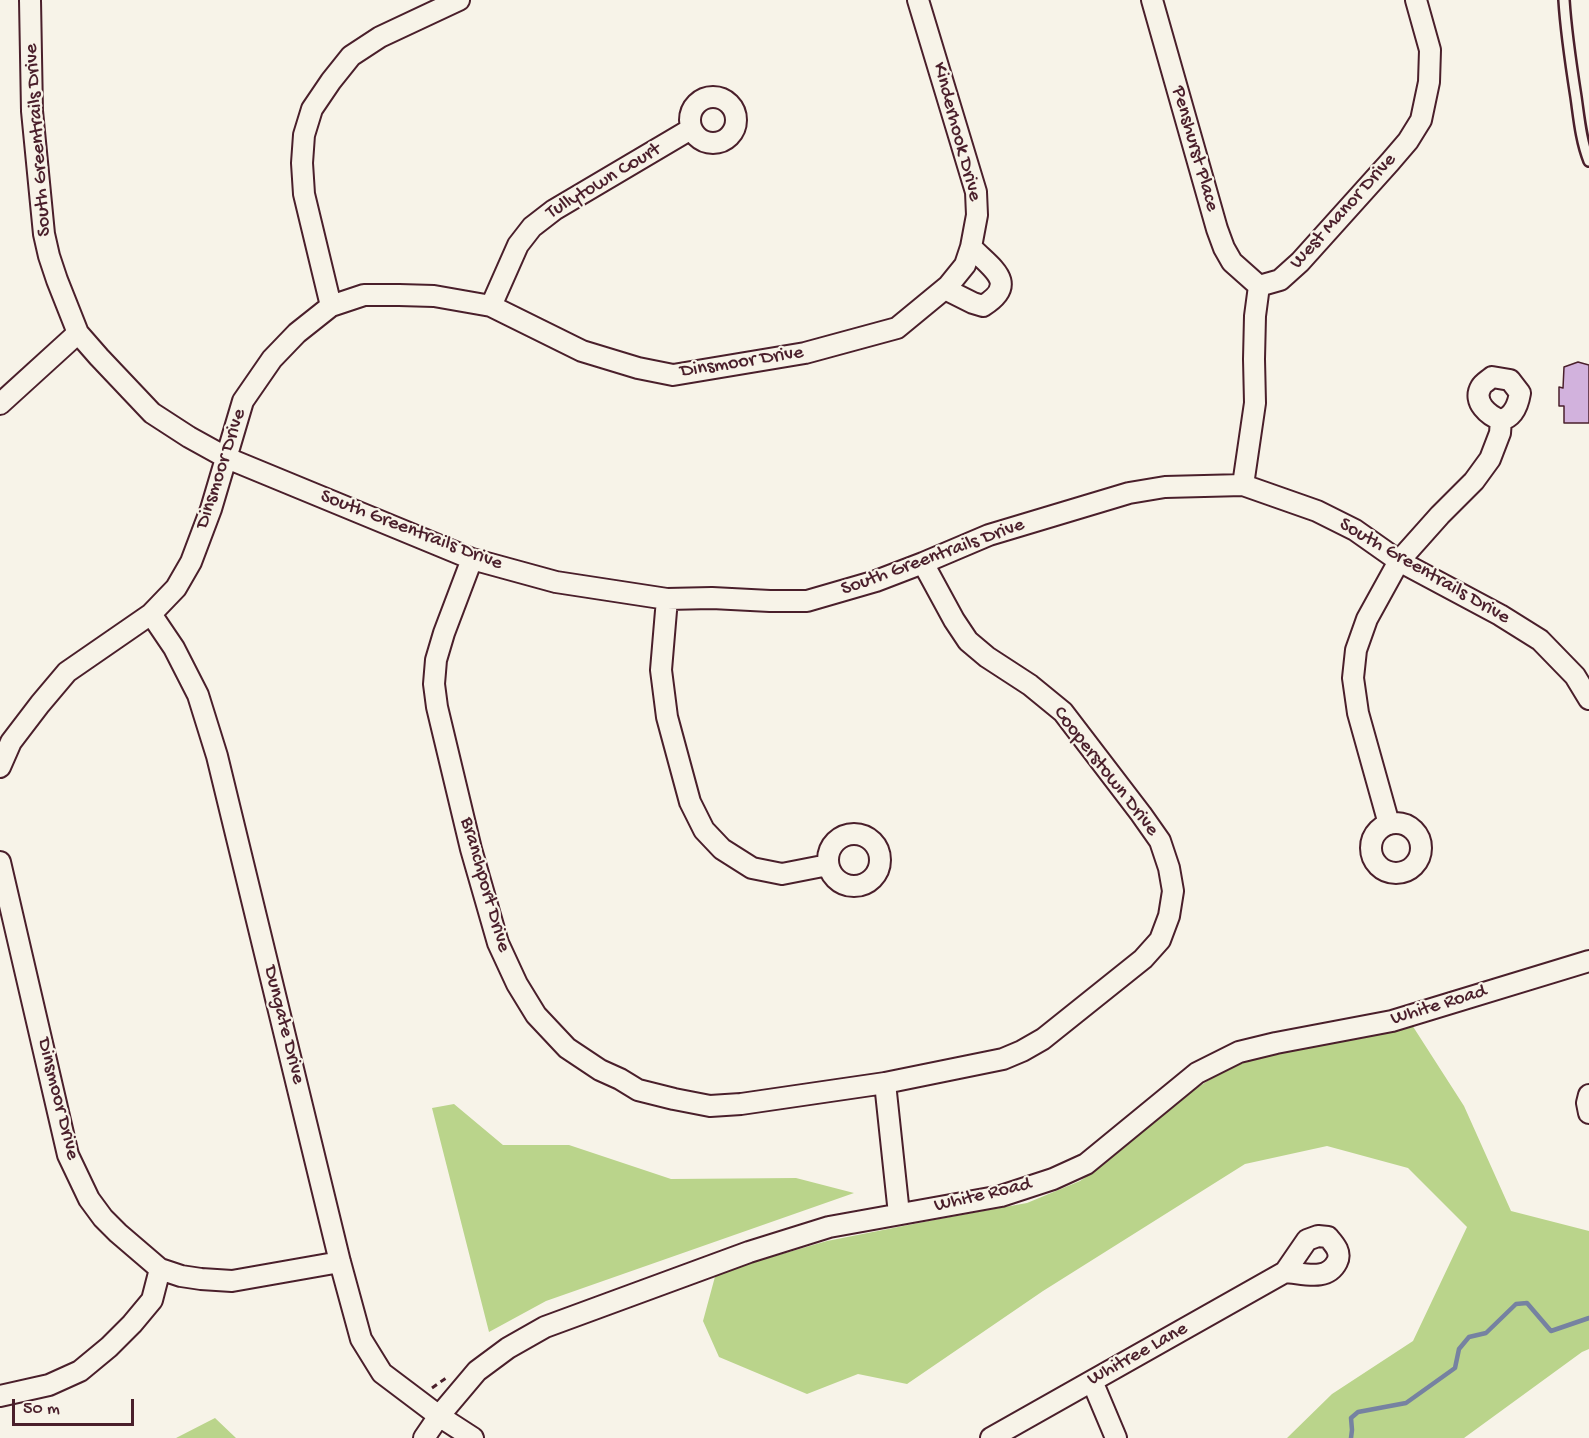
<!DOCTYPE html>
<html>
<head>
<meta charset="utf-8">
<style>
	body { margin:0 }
	#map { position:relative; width:1589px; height:1438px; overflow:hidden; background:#f7f3e8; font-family:"Gochi Hand",sans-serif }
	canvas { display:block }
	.scale { position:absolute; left:12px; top:1399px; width:122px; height:27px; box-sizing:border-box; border:3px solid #4a1f2b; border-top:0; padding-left:8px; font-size:18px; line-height:21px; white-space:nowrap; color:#4a1f2b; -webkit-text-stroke:4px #f7f3e8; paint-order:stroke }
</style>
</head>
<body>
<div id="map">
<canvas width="1589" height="1438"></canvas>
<div class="scale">50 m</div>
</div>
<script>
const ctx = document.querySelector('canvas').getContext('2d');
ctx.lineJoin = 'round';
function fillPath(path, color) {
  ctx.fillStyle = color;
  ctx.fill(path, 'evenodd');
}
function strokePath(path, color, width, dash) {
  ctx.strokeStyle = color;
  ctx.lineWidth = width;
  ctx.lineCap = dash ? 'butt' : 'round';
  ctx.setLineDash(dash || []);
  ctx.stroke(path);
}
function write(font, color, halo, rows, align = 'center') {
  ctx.font = font + ' "Gochi Hand",sans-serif';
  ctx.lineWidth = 4.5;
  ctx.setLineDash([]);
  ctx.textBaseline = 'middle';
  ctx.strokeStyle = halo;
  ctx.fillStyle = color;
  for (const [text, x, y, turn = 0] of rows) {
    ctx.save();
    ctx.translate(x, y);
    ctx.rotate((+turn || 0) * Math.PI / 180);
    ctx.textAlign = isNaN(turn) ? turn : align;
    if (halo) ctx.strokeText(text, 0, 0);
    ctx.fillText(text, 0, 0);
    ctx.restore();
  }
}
fillPath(new Path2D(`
	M1412 1025 1464 1106 1511 1211 1589 1231V1349L1582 1352 1464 1438H1287L1332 1394 1413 1341 1467 1227 1408 1168 1327 1146 1245 1164 1043 1291 907 1384 858 1374 807 1394 719 1357 703 1321 716 1273 827 1241 939 1219 1027 1203 1080 1181 1104 1164 1192 1091 1231 1066 1267 1052 1319 1042 1360 1039Z
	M454 1104 503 1145H569L671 1179 796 1178 854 1193 546 1301 489 1332 432 1108Z
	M215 1418 236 1438H176Z`), '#bad48b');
strokePath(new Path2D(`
	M1351 1438 1352 1430 1351 1418 1358 1412 1406 1403 1455 1368 1459 1349 1469 1337 1486 1333 1516 1304 1527 1303 1551 1331 1589 1318`), '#7682a1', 4.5);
const building = new Path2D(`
	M1578 362 1589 365V423H1564V406H1559V387L1563 388 1564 367Z`);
fillPath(building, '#d2b2dd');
strokePath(building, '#4a1f2b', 1.5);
const service = new Path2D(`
	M1564 0C1566 33 1571 65 1576 97 1579 118 1581 141 1589 161`);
const minor = new Path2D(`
	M30 0 32 111 44 234 49 256 57 280 78 333 99 357 152 413 189 437 227 458 472 559 556 582 667 599 712 598 770 601H807L876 581 923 563 989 535 1129 493 1165 487 1243 485 1317 511 1355 530 1399 561 1500 615 1540 640 1575 676 1589 699
	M1152 0 1217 229 1224 248 1232 262 1259 286
	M690 120a23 23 0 1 1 46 0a23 23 0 1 1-46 0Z
	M945 289 973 303 983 306C1020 283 991 268 971 247
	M331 306 304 194 302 163 304 135 312 109 331 81 351 56 380 37 459 0
	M491 306 518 245 532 227 554 210 691 129
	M1492 377 1510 380 1520 393C1518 405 1514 417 1501 420 1489 416 1472 402 1481 387 1483 383 1489 380 1492 377Z
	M0 404 78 333
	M1243 485 1255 403 1254 359 1255 316 1259 286 1280 280 1300 262 1390 162 1408 141 1421 120 1429 82 1430 50 1416 0
	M472 559 444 633 436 660 434 684 437 707 471 849 498 943 517 984 536 1015 567 1048 600 1070 620 1079 638 1090 674 1099 710 1106 741 1104 885 1083
	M667 599 661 670 667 717 690 802 704 830 722 849 752 868 782 874 828 865
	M151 614 174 648 198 695 217 756 340 1262 361 1339 382 1373 439 1416 473 1438
	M0 767 11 742 40 704 67 672 151 614 176 588 191 562 211 509 243 401 272 359 297 333 331 306 364 295H399L434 296 491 306 582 351 638 368 673 375 805 353 897 328 948 286 965 265 971 247 977 215 976 192 918 0
	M1371 848a25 25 0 1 1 50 0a25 25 0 1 1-50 0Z
	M1389 824 1358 713 1353 678 1356 650 1367 619 1399 561 1440 515 1474 481 1490 459 1500 433 1501 420
	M828 860a26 26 0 1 1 52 0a26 26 0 1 1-52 0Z
	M0 862 68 1155 89 1199 103 1218 118 1233 160 1269 181 1276 201 1279 232 1281 340 1262
	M1589 1095 1587 1103 1589 1113
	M899 1214 885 1083 1003 1059 1022 1051 1043 1039 1143 959 1160 940 1169 916 1173 891 1169 868 1160 841 1141 814 1063 712 1030 685 987 657 968 641 954 620 923 563
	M1092 1381 1116 1438
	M0 1396 49 1385 80 1371 109 1347 132 1324 152 1300 160 1269
	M424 1438 439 1416 477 1371 508 1348 545 1327 749 1252 829 1227 1001 1196 1053 1179 1086 1164 1197 1073 1239 1052 1276 1043 1392 1021 1589 961
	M991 1438 1285 1272 1307 1240 1318 1236 1328 1237C1334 1244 1342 1252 1337 1262 1327 1282 1303 1273 1285 1272`);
strokePath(service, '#4a1f2b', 14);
strokePath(minor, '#4a1f2b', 24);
strokePath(new Path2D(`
	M432 1388 446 1378`), '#4a1f2b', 3, [6, 4.5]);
strokePath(service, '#f7f3e8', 9);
strokePath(minor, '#f7f3e8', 20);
write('20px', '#4a1f2b', '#f7f3e8', [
	["Kinderhook Drive",956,132,75],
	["South Greentrails Drive",39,140,-94],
	["Penshurst Place",1194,149,74],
	["Tullytown Court",604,182,-31],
	["West Manor Drive",1344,212,-48],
	["Dinsmoor Drive",742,363,-9],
	["Dinsmoor Drive",222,469,-72],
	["South Greentrails Drive",411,531,21],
	["South Greentrails Drive",933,558,-20],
	["South Greentrails Drive",1424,572,30],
	["Cooperstown Drive",1105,772,52],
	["Branchport Drive",484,885,74],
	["White Road",1439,1006,-17],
	["Dungate Drive",283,1025,76],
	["Dinsmoor Drive",57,1099,76],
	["White Road",983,1196,-13],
	["Whitree Lane",1138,1355,-29]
]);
</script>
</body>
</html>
